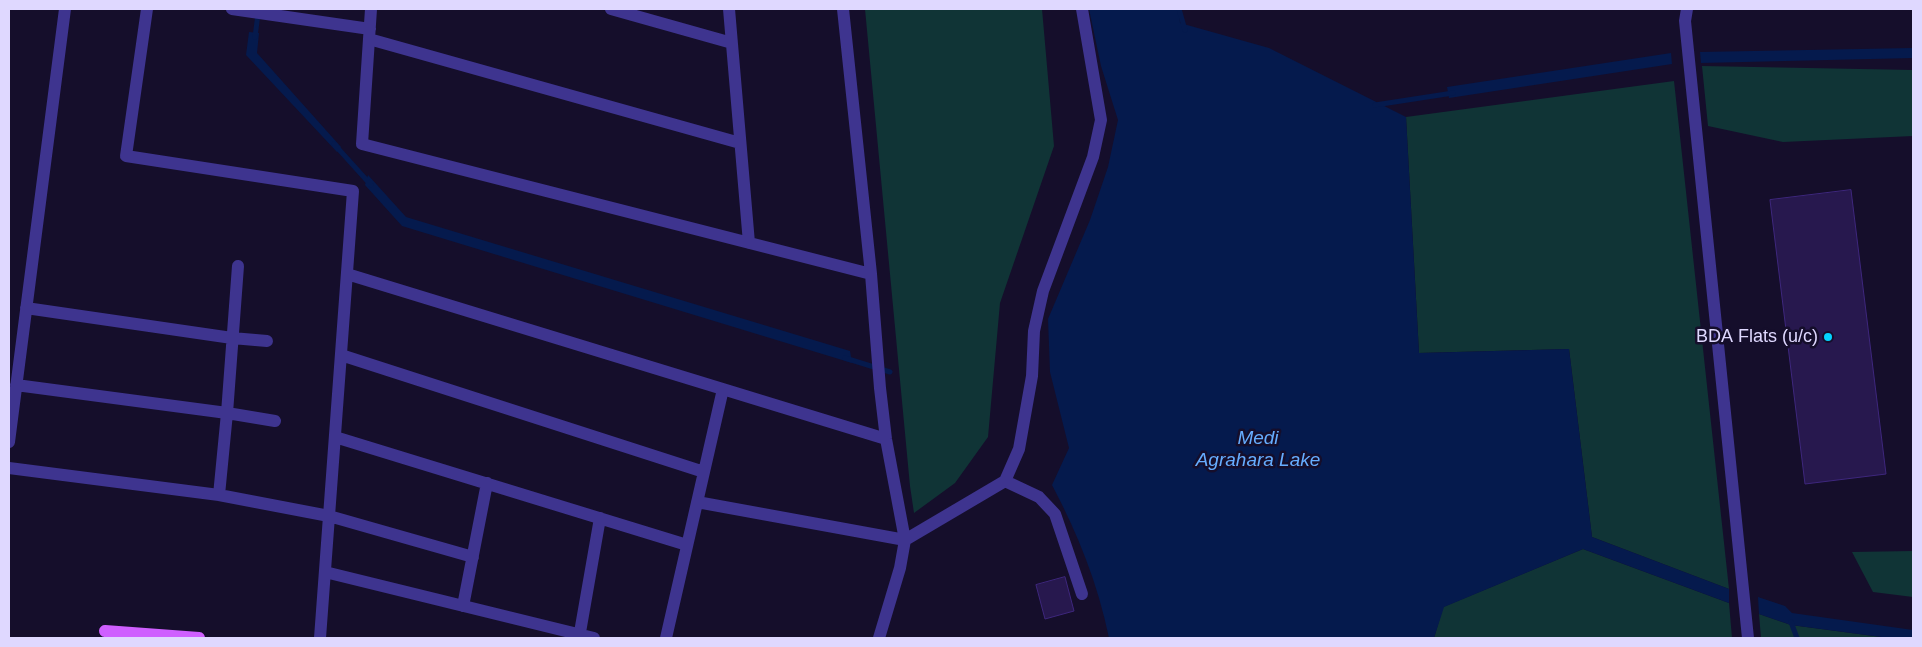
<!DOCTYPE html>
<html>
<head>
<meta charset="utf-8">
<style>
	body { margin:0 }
	#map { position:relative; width:1922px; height:647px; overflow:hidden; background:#150e2b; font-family:Helvetica,sans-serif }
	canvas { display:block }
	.frame { position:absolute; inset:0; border:10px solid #dfd8ff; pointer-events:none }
</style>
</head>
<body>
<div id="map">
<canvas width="1922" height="647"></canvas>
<div class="frame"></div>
</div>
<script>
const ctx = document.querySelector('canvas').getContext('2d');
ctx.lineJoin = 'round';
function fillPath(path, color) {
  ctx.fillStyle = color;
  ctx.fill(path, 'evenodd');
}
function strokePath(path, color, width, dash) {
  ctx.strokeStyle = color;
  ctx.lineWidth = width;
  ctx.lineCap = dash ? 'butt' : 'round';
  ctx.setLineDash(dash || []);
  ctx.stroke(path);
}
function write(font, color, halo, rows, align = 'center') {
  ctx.font = font + ' Helvetica,sans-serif';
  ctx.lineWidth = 5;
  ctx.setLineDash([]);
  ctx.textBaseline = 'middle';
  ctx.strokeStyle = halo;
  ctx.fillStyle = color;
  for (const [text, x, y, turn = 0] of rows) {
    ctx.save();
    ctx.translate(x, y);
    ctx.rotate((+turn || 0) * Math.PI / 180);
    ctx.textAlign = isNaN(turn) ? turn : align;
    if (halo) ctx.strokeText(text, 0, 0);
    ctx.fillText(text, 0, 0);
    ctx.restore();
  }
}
fillPath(new Path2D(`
	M865 9H1042L1054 146 1000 303 988 437 955 483 914 513 910 486Z
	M1702 66 1913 70V136L1783 142 1708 126Z
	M1674 81 1729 589 1592 537 1569 349 1419 353 1406 117Z
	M1583 549 1729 603 1732 638H1434L1443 607Z
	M1913 551V597L1873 592 1852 552Z
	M1759 614 1791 625 1889 638H1761Z`), '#103436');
fillPath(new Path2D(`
	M1089 9H1179L1180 23 1269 48 1406 117 1419 353 1569 349 1592 537 1729 589V603L1583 549 1444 607 1434 638H1109C1098 584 1078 534 1052 485L1069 448 1050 372 1048 319 1090 220 1108 167 1118 120 1101 66Z
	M249 32 259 33 257 53 341 147 337 152 246 55Z
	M1913 48V58L1701 63 1700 52Z
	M1671 53 1672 64 1449 98 1447 87Z
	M368 175 406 217 850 351 852 363 402 226 365 185Z
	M1758 597 1785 606 1792 613 1913 630V638H1889L1791 625 1759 614Z`), '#051a4d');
strokePath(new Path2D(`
	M1179 9 1185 30
	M255 37 258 14
	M1375 105 1453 93
	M334 144 371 185
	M845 358 890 372
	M1791 622 1797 638`), '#051a4d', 5);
const building = new Path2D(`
	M1851 190 1886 474 1805 484 1770 200Z
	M1065 577 1074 611 1045 619 1036 585Z`);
fillPath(building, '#27184e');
strokePath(building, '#3e277d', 1);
strokePath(new Path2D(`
	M147 9 126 156 353 191 320 638
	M232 9 370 29
	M371 9 362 144 871 274
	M611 9 732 43
	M729 9 749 243
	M1687 9 1685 21 1748 638
	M369 39 740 143
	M238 266 227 413 219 495 329 516 473 557
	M347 274 886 439
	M26 308 232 338 267 341
	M341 355 704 472
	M16 385 227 413 275 421
	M335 437 687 545
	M9 442 65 9
	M9 468 219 495
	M1005 481 1039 497 1055 514 1082 594
	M697 502 905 540 886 439 880 388 871 274 843 9
	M325 572 594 638
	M463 606 487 483
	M579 638 600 518
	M666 638 723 389
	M879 638 900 568 905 540 1005 481 1019 449 1032 376 1034 331 1043 291 1093 157 1101 120 1082 9`), '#3e348f', 12);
strokePath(new Path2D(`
	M105 631 199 638`), '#cf5fff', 12);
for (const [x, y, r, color] of [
	[1828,337,5,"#04d3ff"]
]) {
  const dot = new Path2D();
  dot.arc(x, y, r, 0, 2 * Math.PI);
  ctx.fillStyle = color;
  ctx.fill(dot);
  strokePath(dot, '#150e2b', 2);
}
write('18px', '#dfd8ff', '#150e2b', [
	["BDA Flats (u/c)",1818,337]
], 'right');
write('italic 19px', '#66adff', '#150e2b', [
	["Medi",1258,439],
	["Agrahara Lake",1258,461]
]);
</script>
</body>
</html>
